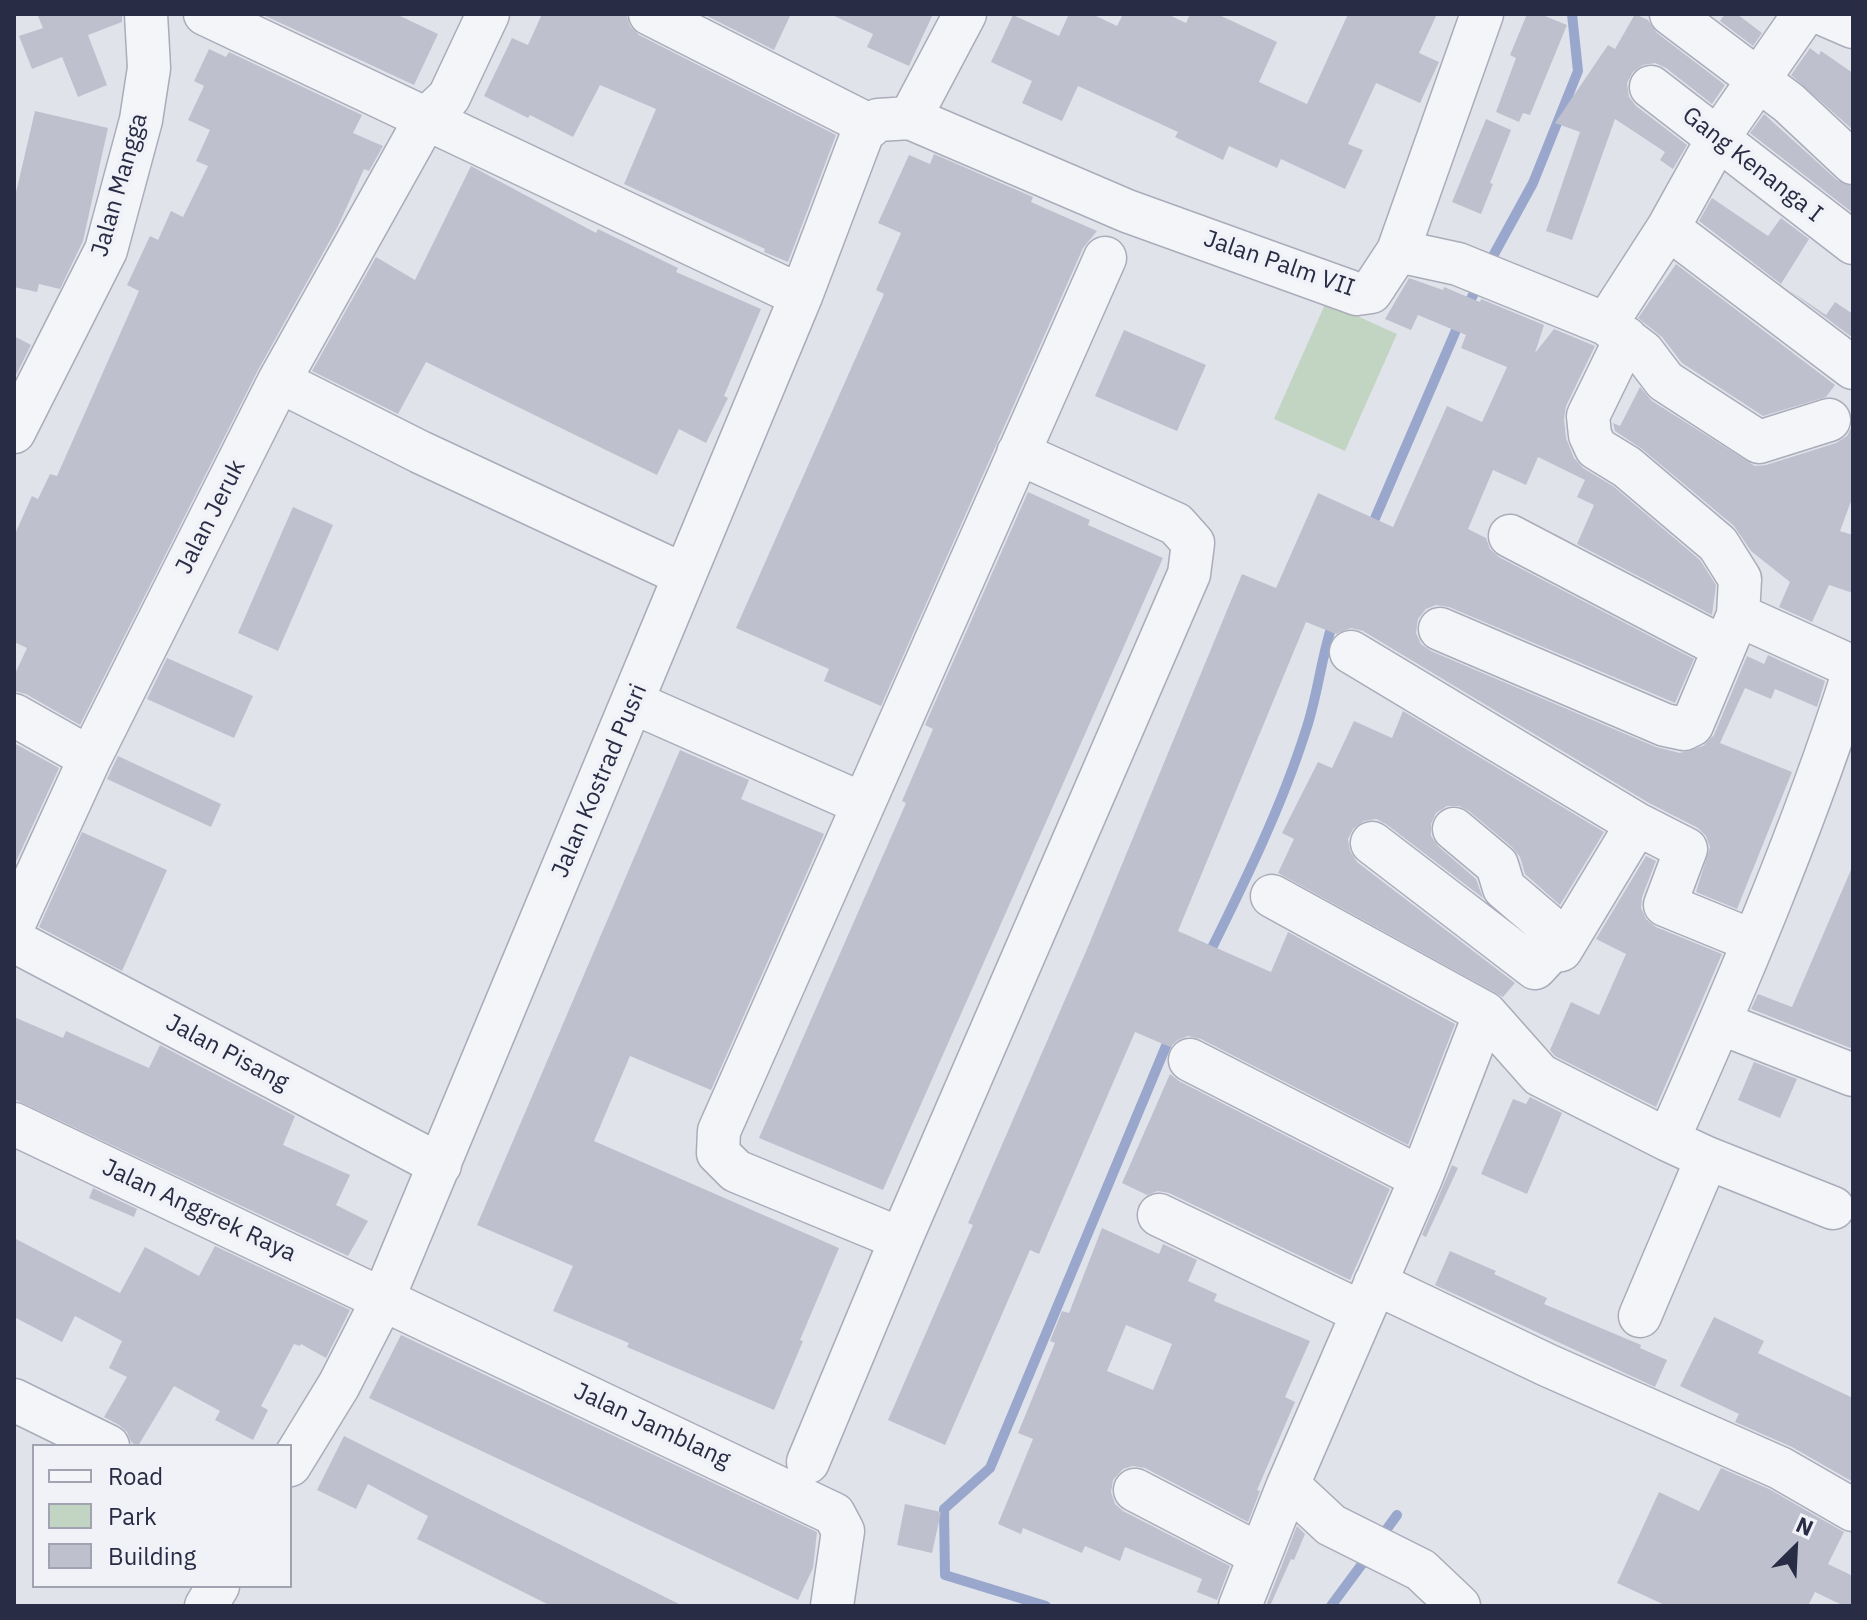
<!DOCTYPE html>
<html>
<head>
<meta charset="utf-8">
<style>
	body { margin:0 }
	#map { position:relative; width:1867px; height:1620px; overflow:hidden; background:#e1e3eb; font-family:"IBM Plex Sans",sans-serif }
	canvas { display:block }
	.frame { position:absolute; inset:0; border:16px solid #282c44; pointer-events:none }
	.legend { position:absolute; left:32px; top:1444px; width:260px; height:144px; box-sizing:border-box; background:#f1f2f8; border:2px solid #a1a3b0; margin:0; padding:10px 14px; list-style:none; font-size:24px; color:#282c44 }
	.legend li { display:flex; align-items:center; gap:16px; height:40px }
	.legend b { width:40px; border:2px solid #a1a3b0 }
	.north { position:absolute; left:1755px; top:1508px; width:80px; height:80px; -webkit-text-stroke:6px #f1f2f8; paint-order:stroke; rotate:24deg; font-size:22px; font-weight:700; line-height:32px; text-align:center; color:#282c44 }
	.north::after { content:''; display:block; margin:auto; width:28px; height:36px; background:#282c44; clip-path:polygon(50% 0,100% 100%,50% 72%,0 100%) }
</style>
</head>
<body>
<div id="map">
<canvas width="1867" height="1620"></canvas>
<div class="frame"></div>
<ul class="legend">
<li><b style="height:10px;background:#f4f5f9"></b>Road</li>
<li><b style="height:22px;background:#c2d5c2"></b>Park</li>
<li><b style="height:22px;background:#bec0ce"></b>Building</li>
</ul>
<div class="north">N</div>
</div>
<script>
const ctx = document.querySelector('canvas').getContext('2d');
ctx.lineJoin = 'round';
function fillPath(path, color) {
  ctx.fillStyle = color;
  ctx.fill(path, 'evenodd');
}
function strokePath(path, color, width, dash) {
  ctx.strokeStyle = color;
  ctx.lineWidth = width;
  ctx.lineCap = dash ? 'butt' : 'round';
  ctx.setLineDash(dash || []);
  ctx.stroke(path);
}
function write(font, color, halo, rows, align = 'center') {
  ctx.font = font + ' "IBM Plex Sans",sans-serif';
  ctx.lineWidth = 8;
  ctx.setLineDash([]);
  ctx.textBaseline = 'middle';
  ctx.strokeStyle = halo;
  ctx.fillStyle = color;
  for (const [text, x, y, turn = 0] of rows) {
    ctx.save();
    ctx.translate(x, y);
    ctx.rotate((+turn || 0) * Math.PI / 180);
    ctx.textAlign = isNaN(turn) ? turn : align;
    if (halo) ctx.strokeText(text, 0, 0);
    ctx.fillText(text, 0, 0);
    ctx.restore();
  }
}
fillPath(new Path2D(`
	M1326 302 1397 334 1345 451 1274 419Z`), '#c2d5c2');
strokePath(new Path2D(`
	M1487 267 1533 183 1578 71 1572 14
	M1370 530 1460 321 1480 281
	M1207 958C1243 885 1280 811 1305 733 1318 696 1321 656 1334 619
	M1381 1537 1397 1515
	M1046 1606 945 1575 944 1509 990 1468 1171 1034
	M1331 1606 1365 1560`), '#9aa7cd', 10);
fillPath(new Path2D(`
	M37 14H122V22L88 35 107 85 78 97 62 57 32 69 19 36 43 28Z
	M261 14H396L438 34 414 85Z
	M542 14H626L630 26 639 35 836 135 788 262 764 252 765 249 624 184 656 109 600 85 573 137 530 115 528 118 484 96 512 38 528 45Z
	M703 14H791L774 50Z
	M830 14H933L909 66 867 47 873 34Z
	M1069 14H1092L1117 26 1123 14H1167L1186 23 1190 14H1217L1277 42 1259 82 1307 104 1348 14H1437L1419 53 1439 62 1420 103 1376 83 1348 144 1363 150 1345 189 1281 159 1277 168 1229 146 1223 160 1175 137 1178 132 1078 86 1062 121 1022 103 1032 81 991 62 1013 15 1059 36Z
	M1527 14H1540L1567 25 1530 115 1523 113 1519 122 1496 112 1516 58 1510 55Z
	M1635 14 1648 20 1657 33 1725 85 1712 104 1666 68 1655 63 1643 65 1633 72 1627 83 1629 97 1636 106 1687 145 1673 169 1660 160 1665 152 1615 119 1572 240 1546 231 1580 132 1555 123 1608 45 1615 49Z
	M1725 14H1737L1762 33 1753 46 1720 21Z
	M1810 48 1819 55 1821 51 1853 73V130L1791 75Z
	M209 49 226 57 229 52 362 115 353 133 383 146 369 171 364 169 338 226 258 370 80 725 26 694 14 691V676L27 648 14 642V536L32 496 38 499 50 474 57 476 139 291 127 285 150 236 158 240 171 211 183 217 208 166 196 161 210 130 188 120 204 86 194 81Z
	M35 111 108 128 83 241 60 289 39 284 37 292 14 287V201Z
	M1764 114 1837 180 1853 186V213L1750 133Z
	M1486 119 1511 130 1490 183 1493 184 1481 214 1452 202Z
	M934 154 1033 197 1031 202 1097 231 1083 248 881 706 824 681 829 669 736 628 884 294 876 290 901 233 878 223 909 155 930 164Z
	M471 166 596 233 598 229 678 268 676 272 761 309 724 396 728 398 706 443 679 429 657 475 426 362 398 414 312 371 376 257 415 280Z
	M1712 198 1768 236 1781 218 1809 239 1781 284 1699 221Z
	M1676 264 1835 385 1826 397 1763 416 1682 363 1662 337 1638 318Z
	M1409 278 1443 290 1444 287 1480 302 1481 299 1544 325 1535 353 1554 329 1595 346 1566 406 1564 419 1566 438 1574 458 1583 468 1613 486 1700 560 1716 585 1712 615 1577 544 1594 505 1577 497 1585 480 1538 457 1526 485 1493 470 1468 529 1486 538 1490 549 1499 557 1694 659 1675 703 1449 607 1436 605 1426 609 1418 619 1416 633 1421 644 1431 651 1656 747 1680 753 1703 746 1714 735 1747 656 1764 664 1768 655 1825 681 1817 707 1775 689 1771 699 1745 688 1720 743 1792 772 1737 909 1696 892 1710 847 1706 836 1698 828 1649 803 1363 631 1351 628 1336 634 1306 622 1178 931 1271 972 1288 932 1455 1024 1408 1145 1201 1039 1188 1036 1178 1040 1170 1047 1135 1032 1039 1254 1030 1250 945 1445 888 1420 973 1225 968 1223 1087 949 1242 574 1276 588 1318 493 1393 527 1447 406 1482 422 1507 367 1461 348 1466 335 1418 315 1411 330 1385 319Z
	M1789 290 1826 315 1835 302 1853 314V338Z
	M1124 330 1206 365 1177 431 1095 396Z
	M14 336 31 345 14 379Z
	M1640 387 1652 401 1755 466 1766 465 1836 443 1847 436 1853 424V496L1840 531 1853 535V593L1829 585 1812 622 1779 607 1790 582 1751 551 1734 526 1642 449 1615 431 1613 423 1620 426Z
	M1028 492 1090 520 1088 525 1163 558 883 1190 759 1138 906 803 902 801 933 729 925 725Z
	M293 507 333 525 278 651 238 633Z
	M167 658 253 696 234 738 147 699Z
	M1403 711 1604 832 1560 905 1525 874 1520 857 1512 847 1469 811 1459 806H1447L1436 813 1431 824V836L1439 847 1476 879 1483 898 1386 824 1376 819 1364 821 1353 829 1348 839 1350 851 1357 862 1515 983 1503 997 1278 873 1294 839 1282 833 1318 762 1332 768 1354 721 1392 738Z
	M14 743 59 768 14 866Z
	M680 750 749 780 741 799 824 834 711 1090 630 1056 594 1141 839 1248 800 1340 803 1341 774 1410 627 1347 629 1343 553 1311 573 1266 477 1225Z
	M118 756 221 804 211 827 107 779Z
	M82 832 167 870 122 971 39 927Z
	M1646 856 1656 861 1642 897 1641 908 1646 919 1656 927 1722 954 1656 1107 1555 1056 1550 1050 1571 1002 1599 1015 1626 954 1596 939Z
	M1853 865V1049L1751 1009 1758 994 1792 1007Z
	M14 1017 63 1038 66 1031 149 1068 160 1045 295 1116 283 1145 350 1175 336 1205 368 1221 348 1256 14 1099Z
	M1754 1062 1797 1079 1780 1118 1738 1100Z
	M1170 1074 1179 1081 1390 1189 1350 1280 1169 1193 1158 1191 1147 1195 1122 1183Z
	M1530 1097 1562 1113 1527 1194 1481 1174 1513 1099 1526 1104Z
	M1452 1165 1458 1168 1426 1237 1422 1235Z
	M93 1188 137 1209 134 1217 89 1198Z
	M1102 1228 1159 1254 1163 1244 1197 1260 1188 1281 1217 1294 1214 1301 1310 1341 1285 1397 1295 1402 1257 1490 1260 1491 1248 1522 1145 1468 1133 1466 1123 1469 1113 1480 1111 1492 1115 1504 1123 1511 1230 1566 1217 1600 1197 1592 1202 1579 1125 1547 1120 1561 1085 1546 1082 1553 1023 1528 1021 1534 998 1524 1033 1439 1018 1433 1055 1343 1050 1341 1062 1311 1069 1313ZM1126 1325 1172 1344 1153 1390 1107 1371Z
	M14 1238 120 1293 145 1247 199 1276 215 1246 350 1310 326 1358 301 1344 300 1346 294 1344 261 1406 268 1410 253 1440 215 1420 220 1411 174 1386 138 1446 131 1442 127 1432 119 1425 104 1417 127 1377 109 1368 122 1341 75 1316 62 1342 14 1317Z
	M1450 1251 1496 1271 1494 1274 1547 1298 1544 1304 1641 1345 1640 1348 1667 1360 1655 1387 1435 1285Z
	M1714 1317 1764 1341 1758 1353 1853 1398V1482L1792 1447 1735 1422 1739 1414 1680 1386Z
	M401 1335 817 1532 813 1568 798 1600 369 1398Z
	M344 1436 505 1517 683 1606H551L417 1539 428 1516 368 1484 356 1509 317 1490Z
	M1721 1468 1769 1489 1844 1532 1828 1564 1853 1576V1606H1844L1815 1592 1808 1606H1667L1617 1583 1659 1492 1699 1511Z
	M905 1504 941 1512 932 1553 897 1545Z
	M1297 1526 1305 1534 1294 1560 1291 1559 1270 1606H1266Z`), '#bec0ce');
const minor = new Path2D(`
	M205 14 801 296
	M650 14 869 125
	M1671 14 1789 103 1853 163
	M1823 14 1853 27
	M1651 87 1853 243
	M910 118 965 14
	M1668 228 1718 138 1804 14
	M1398 251 1458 264 1606 324 1643 352 1665 381 1759 442 1829 420
	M1606 324 1668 228 1853 368
	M279 381 420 452 684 575
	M14 432 106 250 141 120 149 68 146 14
	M1510 536 1724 648
	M1738 615 1853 667
	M1440 629 1665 725 1684 729 1692 725 1738 615 1740 579 1718 544 1627 467 1596 448 1590 435 1588 416 1626 338
	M1351 652 1637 824 1686 849 1665 905 1753 941
	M632 702 863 804
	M14 715 90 758
	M1454 829 1497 865 1504 888 1566 941
	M1372 843 1535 968 1550 952 1561 950 1637 824
	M1272 896 1485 1013
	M14 924 90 758 279 381 425 120 449 97 488 14
	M14 941 440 1165
	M1720 1023 1853 1075
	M1190 1060 1421 1178
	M14 1124 834 1514 843 1531 832 1606
	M1668 1140 1707 1158 1833 1208
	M1159 1215 1361 1312
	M901 1239 736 1171 718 1153 719 1131 1105 258
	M1375 1283 1547 1365 1780 1468 1853 1510
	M1640 1316 1707 1158
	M14 1400 108 1446
	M808 1462 901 1239 1189 574 1193 543 1176 524 1018 453
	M290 1465 339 1385 383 1299 801 296 863 132 878 120 910 118 1127 211 1357 294 1371 292 1398 251 1482 14
	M1288 1485 1331 1525 1421 1570 1459 1606
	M1135 1490 1260 1555
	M206 1606 218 1586
	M1240 1606 1288 1485 1421 1178 1485 1013 1540 1075 1668 1140C1736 987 1802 833 1853 674`);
strokePath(minor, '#aaacb9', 45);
strokePath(minor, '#f4f5f9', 42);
write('24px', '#282c44', '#f1f2f8', [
	["Gang Kenanga I",1752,165,38],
	["Jalan Mangga",120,185,-74],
	["Jalan Palm VII",1279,264,19],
	["Jalan Jeruk",211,517,-63],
	["Jalan Kostrad Pusri",600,781,-67],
	["Jalan Pisang",227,1053,28],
	["Jalan Anggrek Raya",199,1211,25],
	["Jalan Jamblang",652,1426,25]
]);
</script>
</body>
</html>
